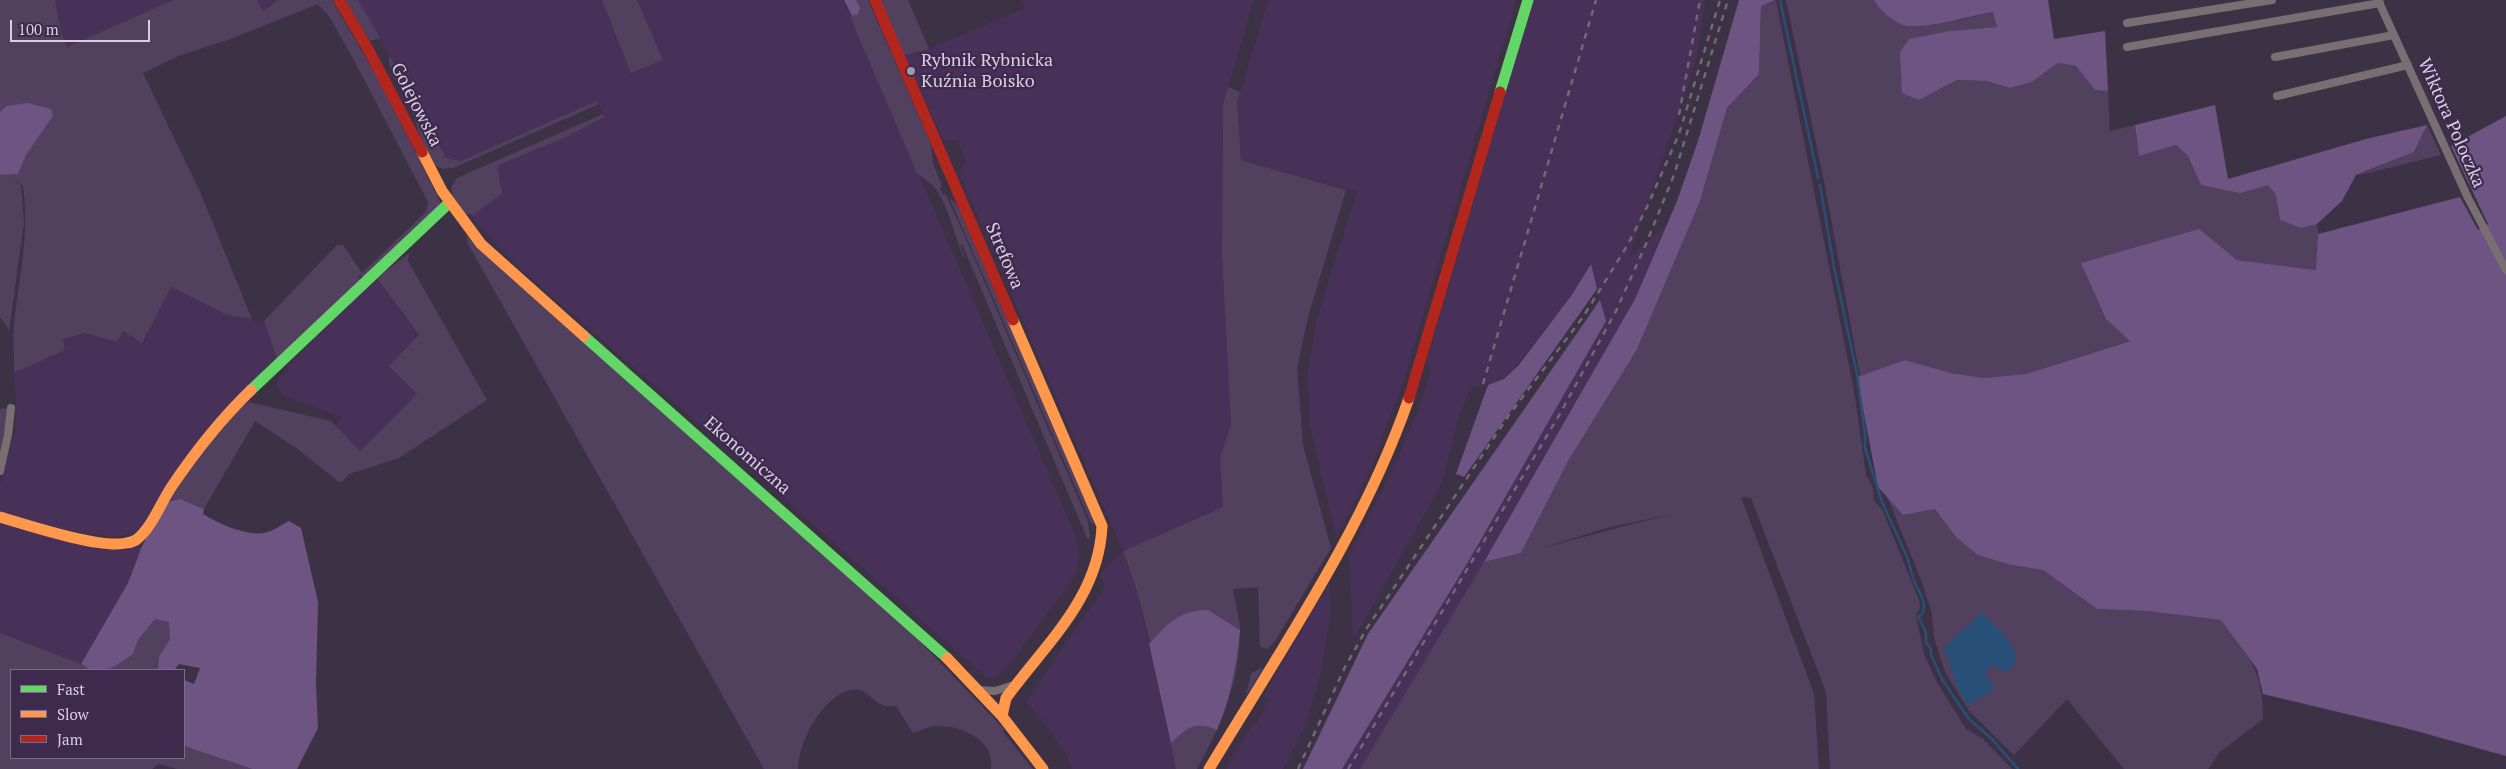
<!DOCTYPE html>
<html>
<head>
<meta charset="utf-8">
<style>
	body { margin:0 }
	#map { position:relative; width:2506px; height:769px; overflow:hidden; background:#3d3245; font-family:"PT Serif",serif }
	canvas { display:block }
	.legend { position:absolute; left:10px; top:669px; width:175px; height:90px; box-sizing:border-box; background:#3e2a4d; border:1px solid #7c6c89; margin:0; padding:6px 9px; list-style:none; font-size:15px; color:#dacee4 }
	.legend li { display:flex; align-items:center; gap:10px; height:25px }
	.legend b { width:25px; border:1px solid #7c6c89 }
	.scale { position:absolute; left:10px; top:20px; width:140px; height:22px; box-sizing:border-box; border:2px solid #dacee4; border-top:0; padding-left:6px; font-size:15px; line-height:18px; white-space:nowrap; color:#dacee4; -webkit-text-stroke:4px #3e2a4d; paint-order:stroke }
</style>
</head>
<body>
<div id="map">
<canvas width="2506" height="769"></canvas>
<ul class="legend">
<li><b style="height:6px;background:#63d668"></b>Fast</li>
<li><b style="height:6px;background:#ff974d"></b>Slow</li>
<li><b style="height:6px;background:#b3261e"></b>Jam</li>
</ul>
<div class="scale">100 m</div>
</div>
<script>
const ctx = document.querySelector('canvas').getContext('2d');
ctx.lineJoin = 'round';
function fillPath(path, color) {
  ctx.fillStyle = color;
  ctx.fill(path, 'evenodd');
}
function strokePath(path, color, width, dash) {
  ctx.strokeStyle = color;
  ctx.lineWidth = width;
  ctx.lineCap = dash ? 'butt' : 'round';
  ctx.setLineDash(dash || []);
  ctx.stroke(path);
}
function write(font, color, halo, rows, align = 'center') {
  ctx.font = font + ' "PT Serif",serif';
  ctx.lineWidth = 4.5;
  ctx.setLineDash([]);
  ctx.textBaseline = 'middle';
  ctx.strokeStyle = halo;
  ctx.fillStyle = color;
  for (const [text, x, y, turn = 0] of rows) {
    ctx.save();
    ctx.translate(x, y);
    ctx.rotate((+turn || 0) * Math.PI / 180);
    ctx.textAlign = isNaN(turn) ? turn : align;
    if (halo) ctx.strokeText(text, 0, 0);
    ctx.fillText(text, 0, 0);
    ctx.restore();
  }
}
fillPath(new Path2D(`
	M55 0H173L66 47 61 32Z
	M257 0H278L263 11Z
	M358 0H843L1076 537 1079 555 1075 575 1010 664 997 676 988 679 726 447 527 275 479 226 459 198 465 177 604 116 598 101 461 161 446 158Z
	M1022 0H1254L1223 105 1222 256 1231 425 1220 458 1223 507 1123 551 1132 574 1142 613 1176 769H1072L1065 752 1040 717 1026 702 1105 587 1100 574 1123 551 960 175 966 162 957 140 950 141 943 139 904 55 929 49 1025 8Z
	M1268 0H1516L1403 382 1371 467 1336 537 1309 421 1308 370 1317 318 1357 192 1241 160 1237 104Z
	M1533 0H1705L1696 61 1628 258 1664 227 1635 299 1521 501 1360 769H1342L1471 557 1605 321 1590 264 1571 296 1509 375 1498 382 1470 388 1457 423 1441 485 1353 640 1349 556 1388 480 1418 411 1431 370 1426 362Z
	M377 278 419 336 417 394 360 451 336 426 341 417 283 395 278 389V379L289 369 287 366Z
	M171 287 227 315 252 319 258 323 264 321 277 359 144 525 133 534 115 537 94 534 47 527 0 514V484L17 424 14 373 65 350 63 339 85 333 117 342 122 331Z
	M0 522 123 550 142 546 128 583 81 664 0 633Z
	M1329 584 1331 612 1321 672 1307 721 1283 769H1226L1253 723 1256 724 1270 700 1263 696Z`), '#473158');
fillPath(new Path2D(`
	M0 0H55L61 32 67 47 173 0H257L263 11 278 0H332L378 79 441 203 364 280 361 275 358 276 361 281 277 359 264 321 337 245H343L362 273 426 212 428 202 356 64 329 16 318 4 228 40 181 55 143 73 200 192 252 319 227 315 171 287 142 343 123 331 117 342 85 333 63 339 65 350 14 373C15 357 12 340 14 324 19 278 30 232 23 186L11 178 21 186 24 223 9 330 0 317V175L18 173 26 155 53 116 6 106 0 112Z
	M345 0H358L380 38 370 41Z
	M602 0H637L663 60 631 73Z
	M856 0H868L931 144 933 163 942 187 940 188 943 195 945 193 962 230 1076 493 1088 522 1090 538H1087L962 244 960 245 966 260C953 237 951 209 935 188 930 182 923 178 917 173L850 17 857 14 860 9Z
	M880 0H908L929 49 904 55Z
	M1786 0H1874C1879 10 1895 24 1907 26 1929 28 1971 17 1993 12L1998 27 1950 31 1919 100 1957 80 1986 81 2010 88 2032 82 2058 63 2076 66 2095 90 2108 91 2110 131 2135 125 2139 156 2176 145 2188 156 2201 185H2268L2276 195 2280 220 2301 228 2317 224 2318 234 2317 270 2237 260 2198 229 2106 319 2131 340 2026 374 1984 378 1951 373 1905 360 1860 376 1825 186Z
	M1776 1 1854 391 1866 475 1873 488 1874 501 1882 509 1919 600 1920 608 1916 615 1924 654 1936 681 1966 729 1983 739 2012 769H1830L1826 692 1751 498 1741 497 1814 694 1819 769H1360L1484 562 1521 553 1700 201 1727 108 1759 74 1761 6ZM1671 514 1545 547H1544L1607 528Z
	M390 56 446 158 461 161 597 101 599 104 453 168C448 168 442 170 438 167 424 159 416 119 409 104 404 94 384 65 390 56Z
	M1228 87 1240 92 1237 104 1241 160 1346 190 1308 317 1297 368 1303 445 1331 548 1275 641 1268 649 1260 647 1258 587 1233 589C1235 603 1240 618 1240 631 1240 681 1221 726 1197 769H1176C1161 699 1149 617 1123 551L1223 507 1220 458 1231 425 1222 256 1223 105Z
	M603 114 604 117 568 136 497 166 502 193 474 215 462 213C454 199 446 191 457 178Z
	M2427 125 2441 155 2356 176 2414 152Z
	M949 197 958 206 1091 514 1094 522 1092 525Z
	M466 235 506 274 908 629 1004 729 1003 732 1033 769H991C995 739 961 725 936 726 928 726 920 731 913 733L896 706C893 706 888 707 885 706 872 702 866 687 851 690 822 696 798 743 798 769H764L468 244Z
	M409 253 408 261 487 400 399 458 349 474 343 481 339 482 299 450 255 421 204 509 180 499 166 500 233 413 248 402 331 421 360 451 417 394 389 366 419 335 377 278Z
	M10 408 0 462V409Z
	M1887 496 1903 515 1935 509 1956 537 2011 565 2043 570 2097 609 2147 611 2222 620C2249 659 2263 669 2263 719L2220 752 2208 769H2124L2067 699 2014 755 1969 711 1945 672 1934 638 1932 614 1923 585Z
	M155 619 170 622V639L159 657 158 670H105L133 654 138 640Z
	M0 633 81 664 91 670H11V758H184V746L252 769H177L159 764 152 769H0Z
	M1262 668H1263L1246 696 1251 673Z`), '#51415e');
fillPath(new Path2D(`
	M844 0H856L860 8 858 14 852 16Z
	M1739 0H1776L1761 6 1759 74 1727 108 1700 201 1637 349 1568 461 1521 553 1484 562 1635 299 1677 201 1698 141Z
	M1874 0H2048L2054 39 2105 31 2108 91 2095 90 2076 66 2058 63 2032 82 2010 88 1986 81 1957 80 1919 100 1902 93 1900 52 1909 39 1950 31 1997 27 1993 12C1968 16 1933 28 1907 26 1895 24 1879 10 1874 0Z
	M28 103 51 109 53 116 26 155 18 174 0 175V112L6 106Z
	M2215 105 2228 179 2366 139 2427 125 2414 152 2356 175 2342 201 2317 224 2301 228 2280 220 2276 195 2268 185 2240 193 2201 185 2188 156 2176 145 2139 156 2135 125Z
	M2506 116V756L2409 729 2263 694 2257 669 2221 620 2147 611 2097 609 2043 570 2011 565 1978 555 1956 537 1935 509 1903 515 1878 487 1857 377 1905 360 1951 373 1984 378 2026 374 2130 341 2106 319 2081 263 2199 229 2237 260 2316 270 2318 234 2460 197 2478 230 2488 224 2451 146Z
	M1591 264 1597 289 1464 477 1456 474 1488 385 1504 379 1518 366 1571 296Z
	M1600 300 1606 321 1471 557 1342 769H1303L1368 634Z
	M180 499 204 509 203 514C217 523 246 536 264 533 272 532 281 525 289 521L301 528 318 602 316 683 318 728 297 769H252L184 746V680L194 684 200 668 179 664 174 670H158L159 657 170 639 169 622 155 619 138 640 133 654 115 666 105 670H91L81 664 128 583 142 546 163 507 170 501Z
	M1208 610 1240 630C1236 666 1231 697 1217 730 1194 720 1188 728 1171 743L1149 644C1169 623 1177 611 1208 610Z`), '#6d5482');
fillPath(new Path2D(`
	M1981 613C1995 625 2016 642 2016 662L2005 673 1994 665 1989 667 1985 676 1993 683V690L1967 705 1959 690 1944 648Z`), '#284f77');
strokePath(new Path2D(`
	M1780 0 1818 178
	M1820 185 1834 267 1857 374 1865 433V448L1882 502 1907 557 1914 581 1921 595 1924 604 1923 613 1918 617 1926 632V642L1931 649V655L1943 681 1969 719 1992 739 2018 769`), '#284f77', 2.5);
strokePath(new Path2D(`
	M2378 0 2468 198 2506 270
	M2127 23 2272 0
	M2127 47 2380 3
	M2275 57 2394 35
	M2277 96 2408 65
	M0 471 8 435 11 408
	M978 690 995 691 1014 685`), '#796f73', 8);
strokePath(new Path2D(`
	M1500 92 1528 0
	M584 336 947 658
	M251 390 449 203`), '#63d668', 11);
strokePath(new Path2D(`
	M422 152 442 191 481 244 584 336
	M0 517C27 525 100 549 126 543 129 543 134 541 136 540 152 528 161 502 172 486 195 452 222 418 251 390
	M947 658 1002 716 1043 769
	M1002 716 1006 698C1046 643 1099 598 1102 526L1013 320
	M1209 769C1281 649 1363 531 1409 398`), '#ff974d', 11);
strokePath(new Path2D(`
	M339 0 368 49 422 152
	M875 0 1013 320
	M1409 398 1500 92`), '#b3261e', 11);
strokePath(new Path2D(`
	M1679 115 1700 0
	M1483 384 1596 0
	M1298 769 1345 667 1367 628 1509 415 1583 317 1627 246 1647 207 1679 134 1720 0
	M1348 769 1561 412 1616 311 1646 244 1674 175 1728 0`), '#736974', 2.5, [6, 6]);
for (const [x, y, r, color] of [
	[911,71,5,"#a397ac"]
]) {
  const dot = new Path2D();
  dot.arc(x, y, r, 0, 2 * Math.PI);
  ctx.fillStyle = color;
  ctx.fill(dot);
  strokePath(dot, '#3e2a4d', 2);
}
write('18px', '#dacee4', '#3e2a4d', [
	["Rybnik Rybnicka",921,61],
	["Kuźnia Boisko",921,82]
], 'left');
write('18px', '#dacee4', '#3e2a4d', [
	["Golejowska",416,105,63],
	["Wiktora Poloczka",2451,123,66],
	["Strefowa",1004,256,67],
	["Ekonomiczna",747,456,41]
]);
</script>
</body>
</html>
